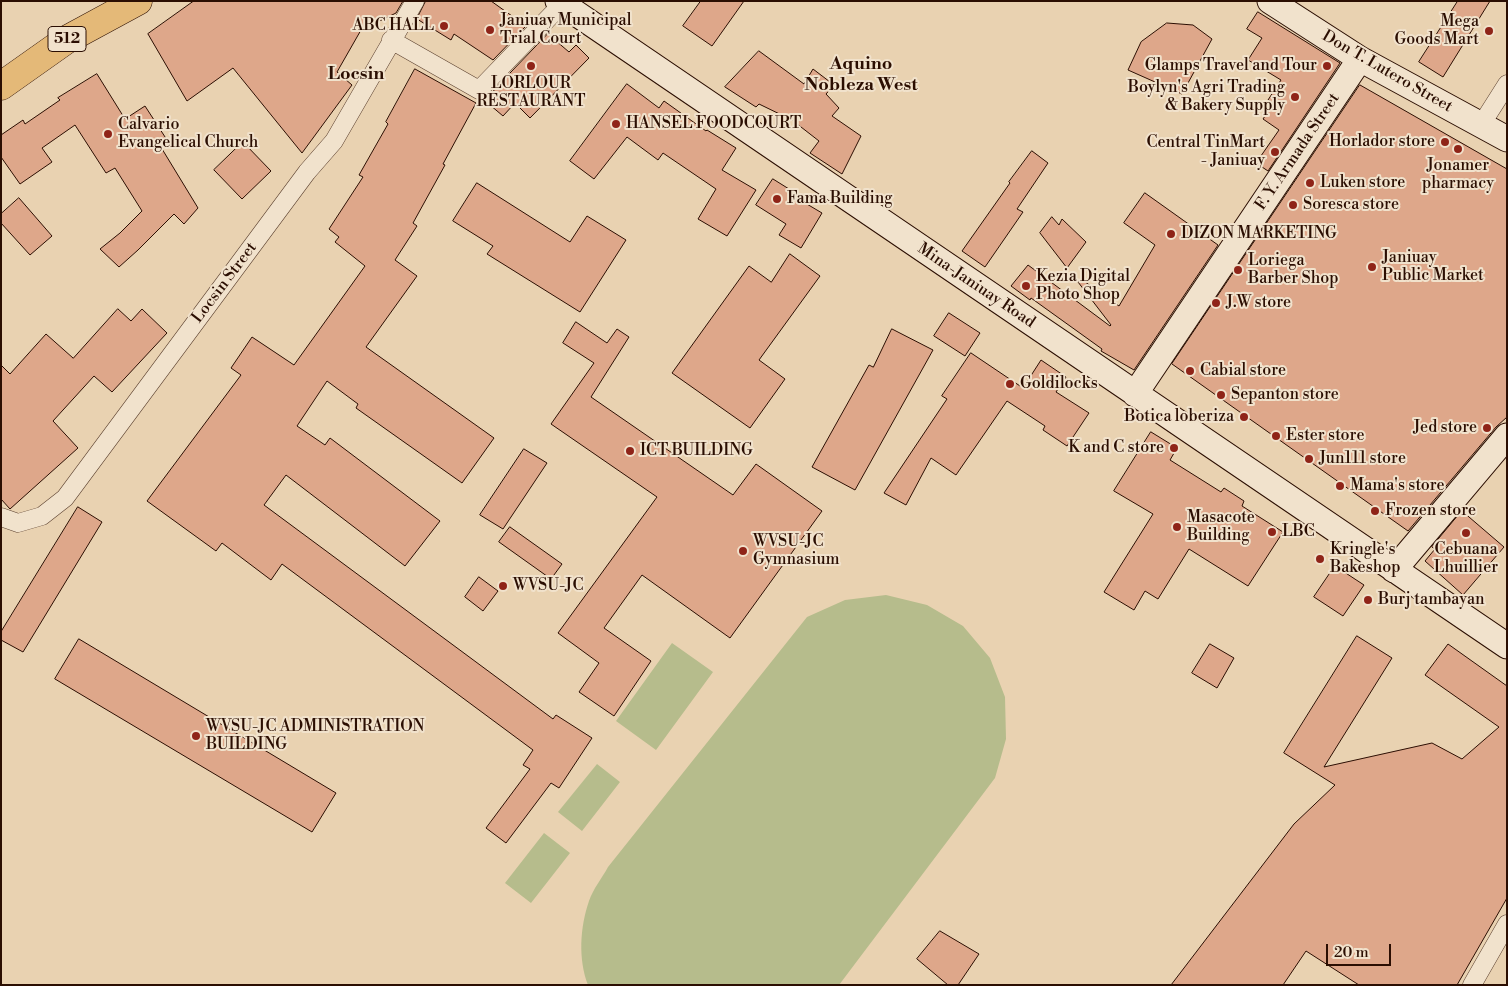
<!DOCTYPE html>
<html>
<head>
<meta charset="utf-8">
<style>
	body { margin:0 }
	#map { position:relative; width:1508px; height:986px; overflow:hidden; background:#e9d2b1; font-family:"Libre Bodoni",serif }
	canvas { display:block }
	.frame { position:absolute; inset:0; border:2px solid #2b0e02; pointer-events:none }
	.scale { position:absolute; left:1326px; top:944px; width:65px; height:22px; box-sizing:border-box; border:2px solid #2b0e02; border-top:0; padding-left:6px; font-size:15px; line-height:18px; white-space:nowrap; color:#2b0e02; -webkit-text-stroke:4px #f1e2cc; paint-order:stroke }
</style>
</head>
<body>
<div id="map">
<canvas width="1508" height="986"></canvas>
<div class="frame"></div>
<div class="scale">20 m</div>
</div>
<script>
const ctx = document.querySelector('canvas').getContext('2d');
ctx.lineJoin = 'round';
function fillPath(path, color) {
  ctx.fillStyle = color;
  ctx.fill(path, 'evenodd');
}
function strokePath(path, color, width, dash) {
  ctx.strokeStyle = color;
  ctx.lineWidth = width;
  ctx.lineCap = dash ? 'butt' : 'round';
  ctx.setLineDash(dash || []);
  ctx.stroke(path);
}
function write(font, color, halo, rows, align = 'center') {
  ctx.font = font + ' "Libre Bodoni",serif';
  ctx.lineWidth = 4;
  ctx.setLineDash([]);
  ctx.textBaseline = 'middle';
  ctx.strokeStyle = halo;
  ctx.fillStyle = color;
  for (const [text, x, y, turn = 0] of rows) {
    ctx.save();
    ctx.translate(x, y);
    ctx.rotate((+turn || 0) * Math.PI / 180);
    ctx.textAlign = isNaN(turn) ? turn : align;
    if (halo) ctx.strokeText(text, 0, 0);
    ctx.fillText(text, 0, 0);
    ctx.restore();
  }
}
fillPath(new Path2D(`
	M886 595 927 605 963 626 990 658 1005 697 1006 739 995 778 839 985H588C578 959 580 927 589 901 593 889 602 878 608 867L807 617 845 600Z
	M672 643 713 672 656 750 616 721Z
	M597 764 620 782 582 831 558 812Z
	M544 833 570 853 531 903 505 883Z`), '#b6bc8c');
const building = new Path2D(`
	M194 1H403L396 13 361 30 337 72 352 85 302 153 233 68 187 101 148 34Z
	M426 1H491L526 26 493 60 454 34 451 40 417 19Z
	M701 1H744L712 46 683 26Z
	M1458 1H1490L1443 77 1419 62Z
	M1258 12 1340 63 1268 171 1256 163 1279 130 1263 119 1274 103 1268 100 1281 80 1248 60 1262 38 1247 29Z
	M1167 23 1193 25 1212 39 1182 94 1128 70 1141 42Z
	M548 34 569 52 576 45 589 58 530 118 515 103 503 116 490 105 494 90Z
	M759 51 804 84 813 69 834 85 826 94 839 108 832 116 861 136 842 174 810 153 819 141 792 120 759 104 756 107 725 87Z
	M415 69 476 103 443 164 445 165 413 223 417 226 395 260 417 276 366 347 494 438 462 483 356 408 358 404 327 381 297 426 325 445 330 438 440 521 405 566 286 475 264 505 553 719 556 715 592 738 559 788 551 783 506 843 486 828 530 769 523 765 533 750 282 564 271 580 222 543 216 551 147 501 241 375 231 368 252 337 294 365 365 266 335 242 339 237 329 229 363 177 359 175 388 124 386 122Z
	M97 74 125 119 145 106 167 140 159 144 198 208 184 224 174 214 138 250 119 267 100 249 120 233 142 211 115 168 106 173 75 125 42 148 52 162 20 184 1 157V135L23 120 25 124 60 100 58 98Z
	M627 84 659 108 664 101 706 131 707 130 736 148 722 170 756 190 727 236 698 219 716 189 663 153 658 160 627 137 594 179 570 161Z
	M1360 85 1507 169V417L1496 427 1408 531 1172 364Z
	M243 142 271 171 242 199 214 170Z
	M1032 151 1048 163 1017 209 1023 212 985 267 962 251 1010 183 1009 182Z
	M773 179 797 194 795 197 822 213 801 248 779 235 786 224 756 205Z
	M477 183 570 242 587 216 626 240 580 312 487 254 493 246 453 221Z
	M1145 193 1218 245 1134 370 1101 351 1102 349 1031 298 1030 300 1011 286 1028 265 1110 326 1111 325 1078 282 1081 279 1119 306 1155 245 1124 223Z
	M19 198 52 236 30 255 1 223V214Z
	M1052 217 1059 225 1062 219 1086 242 1067 268 1040 233Z
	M790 254 820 276 759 360 785 379 750 428 672 373 749 266 771 282Z
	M118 309 131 321 142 309 167 333 112 392 94 376 53 421 78 448 10 509 1 499V365L10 374 46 334 73 358Z
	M949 313 980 333 965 356 934 336Z
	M576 322 607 343 617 329 629 337 591 397 733 495 756 464 822 511 730 638 642 575 604 628 651 661 614 716 579 692 599 663 558 633 657 497 551 424 594 363 563 343Z
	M892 329 933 350 855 490 812 467 869 365 873 367Z
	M971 353 1023 388 1041 360 1066 377 1056 392 1089 413 1067 446 1043 430 1045 426 1007 401 956 475 931 458 906 505 884 493 947 399 942 396Z
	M1151 432 1177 448 1170 460 1221 492 1224 488 1244 501 1242 506 1283 532 1248 586 1189 549 1158 599 1145 591 1134 610 1104 592 1153 514 1114 491Z
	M524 449 547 463 503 529 480 515Z
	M78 507 102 522 23 652 1 640V632Z
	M1462 511 1504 547 1463 595 1425 561 1435 549 1432 547Z
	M510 527 562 564 551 579 499 542Z
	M1335 566 1364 585 1343 616 1314 597Z
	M479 577 498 591 483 611 465 597Z
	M1357 636 1392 658 1324 767 1432 743 1462 759 1499 727 1425 675 1448 644 1507 686V898L1457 985H1359L1306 951 1283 985H1171L1294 824 1335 785 1284 753Z
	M79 639 336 793 312 832 55 679Z
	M1210 644 1234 658 1217 688 1192 673Z
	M940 931 979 954 958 985H948L917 959Z`);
fillPath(building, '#dea78a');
strokePath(building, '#2b0e02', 1);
const street = new Path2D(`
	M391 40 479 90 562 4
	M1481 125 1507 84
	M1 517 18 523 42 516 65 498 307 172 334 141 415 1
	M1472 985 1507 924`);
const secondary = new Path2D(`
	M558 1 1507 646
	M1270 1 1360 59 1507 139
	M1135 394 1360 59
	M1394 570 1507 436`);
const primary = new Path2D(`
	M1 86 66 40 138 1`);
strokePath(street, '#5a3f2e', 19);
strokePath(secondary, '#2b0e02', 27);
strokePath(primary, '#2b0e02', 29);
strokePath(street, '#f1e2cc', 18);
strokePath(secondary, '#f1e2cc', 25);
strokePath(primary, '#e4b978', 28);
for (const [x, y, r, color] of [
	[444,26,5,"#8f2418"],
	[490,30,5,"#8f2418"],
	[1489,31,5,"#8f2418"],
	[531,66,5,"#8f2418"],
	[1327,66,5,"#8f2418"],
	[1295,97,5,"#8f2418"],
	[616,124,5,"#8f2418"],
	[108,134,5,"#8f2418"],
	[1445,142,5,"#8f2418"],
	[1458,149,5,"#8f2418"],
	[1275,152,5,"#8f2418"],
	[1310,183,5,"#8f2418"],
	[777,199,5,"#8f2418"],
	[1293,205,5,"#8f2418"],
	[1171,234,5,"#8f2418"],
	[1372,267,5,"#8f2418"],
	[1238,270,5,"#8f2418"],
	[1026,286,5,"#8f2418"],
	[1216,303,5,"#8f2418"],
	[1190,371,5,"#8f2418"],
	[1010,384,5,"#8f2418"],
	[1221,395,5,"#8f2418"],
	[1244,417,5,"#8f2418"],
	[1487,428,5,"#8f2418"],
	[1276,436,5,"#8f2418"],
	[1174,448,5,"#8f2418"],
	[630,451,5,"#8f2418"],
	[1309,459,5,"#8f2418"],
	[1340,486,5,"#8f2418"],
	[1375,511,5,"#8f2418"],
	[1177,527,5,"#8f2418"],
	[1272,532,5,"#8f2418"],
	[1466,533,5,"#8f2418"],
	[743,551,5,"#8f2418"],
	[1320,559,5,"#8f2418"],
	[503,586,5,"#8f2418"],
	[1368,600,5,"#8f2418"],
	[196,736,5,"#8f2418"]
]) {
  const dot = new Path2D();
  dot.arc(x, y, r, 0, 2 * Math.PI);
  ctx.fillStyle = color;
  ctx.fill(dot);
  strokePath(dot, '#f1e2cc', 2);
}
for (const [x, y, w] of [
	[67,39,38]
]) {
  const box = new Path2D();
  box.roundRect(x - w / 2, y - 12.5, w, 25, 4);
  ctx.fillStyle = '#f1e2cc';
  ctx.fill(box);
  strokePath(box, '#2b0e02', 1);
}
write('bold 15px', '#2b0e02', null, [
	["512",67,39]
]);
write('16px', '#2b0e02', '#f1e2cc', [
	["Janiuay Municipal",500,21],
	["Trial Court",500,39],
	["Mega",1479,22,"right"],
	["Goods Mart",1479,40,"right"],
	["ABC HALL",434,26,"right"],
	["Glamps Travel and Tour",1317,66,"right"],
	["LORLOUR",531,84,"center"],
	["RESTAURANT",531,102,"center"],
	["Boylyn's Agri Trading",1285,88,"right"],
	["& Bakery Supply",1285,106,"right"],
	["HANSEL FOODCOURT",626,124],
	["Calvario",118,125],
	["Evangelical Church",118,143],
	["Horlador store",1435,142,"right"],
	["Central TinMart",1265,143,"right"],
	["- Janiuay",1265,161,"right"],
	["Jonamer",1458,166,"center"],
	["pharmacy",1458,184,"center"],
	["Luken store",1320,183],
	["Fama Building",787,199],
	["Soresca store",1303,205],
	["DIZON MARKETING",1181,234],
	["Janiuay",1382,258],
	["Public Market",1382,276],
	["Loriega",1248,261],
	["Barber Shop",1248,279],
	["Kezia Digital",1036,277],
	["Photo Shop",1036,295],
	["J.W store",1226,303],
	["Cabial store",1200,371],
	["Goldilocks",1020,384],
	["Sepanton store",1231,395],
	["Botica loberiza",1234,417,"right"],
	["Jed store",1477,428,"right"],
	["Ester store",1286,436],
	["K and C store",1164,448,"right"],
	["ICT BUILDING",640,451],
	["Jun111 store",1319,459],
	["Mama's store",1350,486],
	["Frozen store",1385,511],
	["Masacote",1187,518],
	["Building",1187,536],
	["LBC",1282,532],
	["WVSU-JC",753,542],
	["Gymnasium",753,560],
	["Kringle's",1330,550],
	["Bakeshop",1330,568],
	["Cebuana",1466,550,"center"],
	["Lhuillier",1466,568,"center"],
	["WVSU-JC",513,586],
	["Burj tambayan",1378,600],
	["WVSU-JC ADMINISTRATION",206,727],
	["BUILDING",206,745]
], 'left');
write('16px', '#2b0e02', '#f1e2cc', [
	["Don T. Lutero Street",1387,72,30],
	["F. Y. Armada Street",1298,152,-56],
	["Locsin Street",225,283,-53],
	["Mina-Janiuay Road",976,286,34]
]);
write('bold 18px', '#2b0e02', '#f1e2cc', [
	["Aquino",861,65],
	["Nobleza West",861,86],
	["Locsin",356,75]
]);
</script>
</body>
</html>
